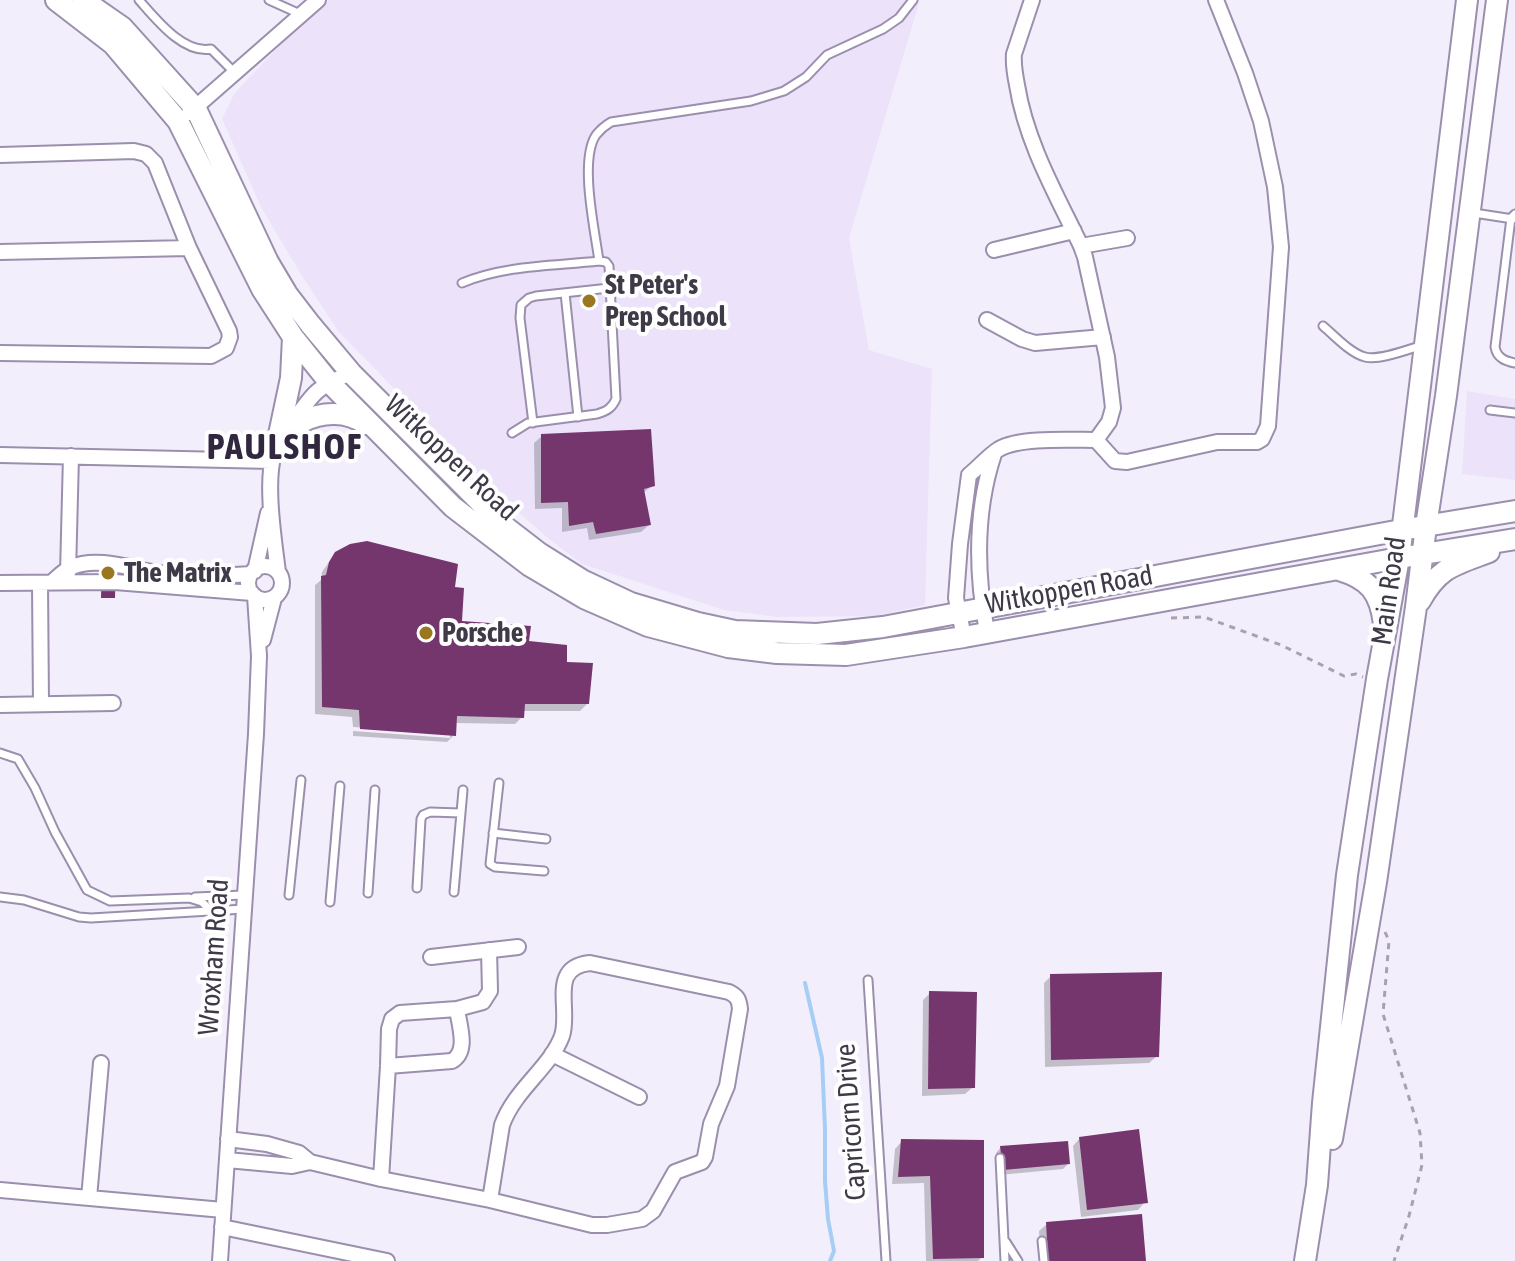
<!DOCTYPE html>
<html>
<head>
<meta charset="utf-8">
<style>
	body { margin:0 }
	canvas { display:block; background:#f3eefb }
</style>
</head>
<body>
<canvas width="1515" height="1261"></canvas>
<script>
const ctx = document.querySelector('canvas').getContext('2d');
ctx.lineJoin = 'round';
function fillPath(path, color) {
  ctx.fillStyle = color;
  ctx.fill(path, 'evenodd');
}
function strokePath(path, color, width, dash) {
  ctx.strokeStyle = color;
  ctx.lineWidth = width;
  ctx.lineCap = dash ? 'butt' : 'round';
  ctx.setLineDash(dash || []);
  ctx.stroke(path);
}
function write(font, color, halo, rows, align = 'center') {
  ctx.font = font + ' "Asap Condensed",sans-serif';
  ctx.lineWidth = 8;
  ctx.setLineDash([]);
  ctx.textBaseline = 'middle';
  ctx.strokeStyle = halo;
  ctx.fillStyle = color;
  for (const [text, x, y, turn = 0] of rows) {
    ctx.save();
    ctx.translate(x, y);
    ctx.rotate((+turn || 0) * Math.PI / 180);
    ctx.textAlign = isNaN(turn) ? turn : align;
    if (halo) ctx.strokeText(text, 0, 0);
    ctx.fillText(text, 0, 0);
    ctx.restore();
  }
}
fillPath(new Path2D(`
	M329 0H920L849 238 869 350 932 369 925 605 876 616 777 617 724 610 582 564 549 539 494 491 338 331 299 271 261 207 222 119 234 94 284 41Z
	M1467 391 1515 399V480L1462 474Z`), '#ece3fa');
fillPath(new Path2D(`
	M542 436 653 485 643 493 649 525 641 532 589 540 587 528 562 532V508L535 509 534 443Z
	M337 554 452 589 460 623 527 643 565 664 587 704 580 711H522V717L515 724 454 723V735L447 742 353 736V731L450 738V734L353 727 352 717 315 714V585L321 580 322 572 329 562Z
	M1051 976 1157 1056 1149 1063 1045 1067 1044 983Z
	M930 993 973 1087 965 1094 922 1096 923 1000Z
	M1080 1138 1145 1202 1138 1210 1081 1217 1073 1146Z
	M902 1141 982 1142V1257L978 1261H926L924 1183 892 1184 895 1149Z
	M1001 1147 1068 1164 1063 1169 999 1175 996 1153Z
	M1047 1224 1144 1261H1041L1039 1231Z`), '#0003');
strokePath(new Path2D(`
	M805 983 822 1058 825 1130V1181L828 1219 834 1251 830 1261`), '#a6cef4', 4);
fillPath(new Path2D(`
	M651 429 655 486 644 489 651 525 596 534 593 522 569 526 568 502 541 503V434Z
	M367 541 458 564 455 587 464 588 462 621 531 626 529 641 567 645V662L593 663 589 704H525L524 718 457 716 456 736 360 729 359 710 322 707 321 576 326 575 329 562 335 552 350 544Z
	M102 557H116L115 598H101Z
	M1162 972 1159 1057 1051 1060 1050 974Z
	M929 991 977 992 975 1088 928 1089Z
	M1139 1129 1148 1203 1087 1210 1079 1137Z
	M901 1139 984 1140V1258L933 1259 930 1176 898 1177Z
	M1068 1141 1070 1164 1003 1170 1000 1146Z
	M1142 1214 1146 1261H1048L1046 1222Z`), '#75366d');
const lane = new Path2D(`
	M139 0C156 19 183 54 211 49L235 73
	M269 0 300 14
	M1474 213 1513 219
	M1515 214 1511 218 1495 347C1497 358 1505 361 1515 363
	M599 261C595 231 579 160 596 135 600 130 606 125 611 122L751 101 784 91 806 77 827 55 883 29 899 18 913 0
	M462 283C505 265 554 266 599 261L606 262 609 266 616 399C612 408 607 411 597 414L528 423 512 433
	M565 293 578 417
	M1323 326C1335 336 1350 353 1365 357 1379 361 1409 349 1423 345
	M1490 410 1515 413
	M533 423 520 318 521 305 529 298 536 296 609 288
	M0 753 18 759 35 788 55 832 87 890 110 901 189 898 202 902 211 911
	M499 783 490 864 495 867 544 871
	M493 833 546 839
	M417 888 421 819 423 815 430 812 461 813
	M454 892 463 790
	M368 893 375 790
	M289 895 301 780
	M0 897 24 900 79 917 91 918 244 909
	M195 897 244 895
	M330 902 340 786
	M868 980 886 1261
	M1000 1158 1005 1261
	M1042 1241 1044 1261
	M1006 1242 1018 1261`);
const street = new Path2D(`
	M189 113 318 0
	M0 155 134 151 146 154 155 163 189 248 229 331 230 337 226 348 211 356 0 353
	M1081 246 1127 238
	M994 250 1074 231
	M0 252 189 248
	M987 320 1022 339 1035 343 1103 337
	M290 426C312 395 315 387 351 373
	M1096 440 1115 461 1127 462 1217 442H1257L1262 439 1268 426 1281 247 1275 187 1261 121 1245 73 1216 0
	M274 454C265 483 274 540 278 572
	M0 455 272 461
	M248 583a17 17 0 1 1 34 0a17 17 0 1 1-34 0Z
	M255 571 268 513
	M68 573 71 456
	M52 582C58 577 64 570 72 567 97 556 132 569 158 573 188 577 221 576 251 574
	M0 583 115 582 252 593
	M40 583 41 704
	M987 632C976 573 975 511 994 454
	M964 637 956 598 960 544 969 475C979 467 988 456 999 449 1019 437 1071 440 1096 440L1109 422 1113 408 1107 357 1085 257 1081 246C1056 194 1026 142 1017 85 1015 75 1013 65 1014 54L1032 0
	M263 640 274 598
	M0 705 113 703
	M431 957 518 947
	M552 1054 639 1097
	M388 1066 452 1061C469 1051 459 1025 457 1009
	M228 1139 267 1144 299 1153 310 1162
	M227 1160 292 1166 310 1162 381 1179 490 1200 592 1225H607L642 1219 653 1211 675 1172 702 1162 705 1157 711 1124 727 1086 740 1009C739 999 737 996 729 992L590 963C548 967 571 1009 562 1036 550 1068 515 1089 502 1125L490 1200
	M381 1179 388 1066 389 1029 392 1019 400 1013 457 1009 483 1002 490 991 489 950
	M0 1190 223 1210
	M89 1198 101 1063
	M222 1227 387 1261
	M220 1261 256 734 259 656 255 596`);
const secondary = new Path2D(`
	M56 0 113 44 178 121 262 289 293 337 329 382 453 507 530 566 584 598 648 626 728 647 777 653 846 655 964 637 1399 558 1515 539
	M83 0 122 27 196 109 268 262 287 294 310 324 351 373 504 526 539 553 582 580 631 603 698 623 735 631 817 634 883 627 1401 530 1515 511
	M277 444C285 437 293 428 302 422 322 411 348 411 365 424
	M277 444 291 378 293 337
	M1339 570C1369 579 1380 592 1384 624
	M1420 601C1439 567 1454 565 1489 552
	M1332 1139 1376 882 1416 607 1426 526 1446 396 1497 0
	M1305 1261 1317 1185 1323 1103 1347 875 1377 679 1399 558 1467 0`);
strokePath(lane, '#9b8fad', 11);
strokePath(street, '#9b8fad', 18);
strokePath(secondary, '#9b8fad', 24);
strokePath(new Path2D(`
	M1171 618 1204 617 1281 645 1344 676 1356 674 1363 677
	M1385 932 1389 941 1383 1014 1420 1133 1422 1165 1409 1216 1394 1261`), '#a7a2af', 3, [6, 6]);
strokePath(lane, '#fff', 7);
strokePath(street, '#fff', 14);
strokePath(secondary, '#fff', 20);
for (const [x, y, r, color] of [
	[589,301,8,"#997721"],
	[108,573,8,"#997721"],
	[426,633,8,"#997721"]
]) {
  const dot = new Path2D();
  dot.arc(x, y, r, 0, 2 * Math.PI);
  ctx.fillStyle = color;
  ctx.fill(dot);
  strokePath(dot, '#fefefe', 3);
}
write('bold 28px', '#3f3a47', '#fefefe', [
	["St Peter's",605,285],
	["Prep School",605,317],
	["The Matrix",124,573],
	["Porsche",442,633]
], 'left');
write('28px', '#3f3a47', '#fefefe', [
	["Witkoppen Road",451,458,43],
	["Witkoppen Road",1069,590,-10],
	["Main Road",1389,591,-82],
	["Wroxham Road",214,957,-86],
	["Capricorn Drive",851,1122,-94]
]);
ctx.letterSpacing = '2px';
write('bold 36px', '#31273f', '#fefefe', [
	["PAULSHOF",285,448]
]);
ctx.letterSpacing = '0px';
</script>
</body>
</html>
